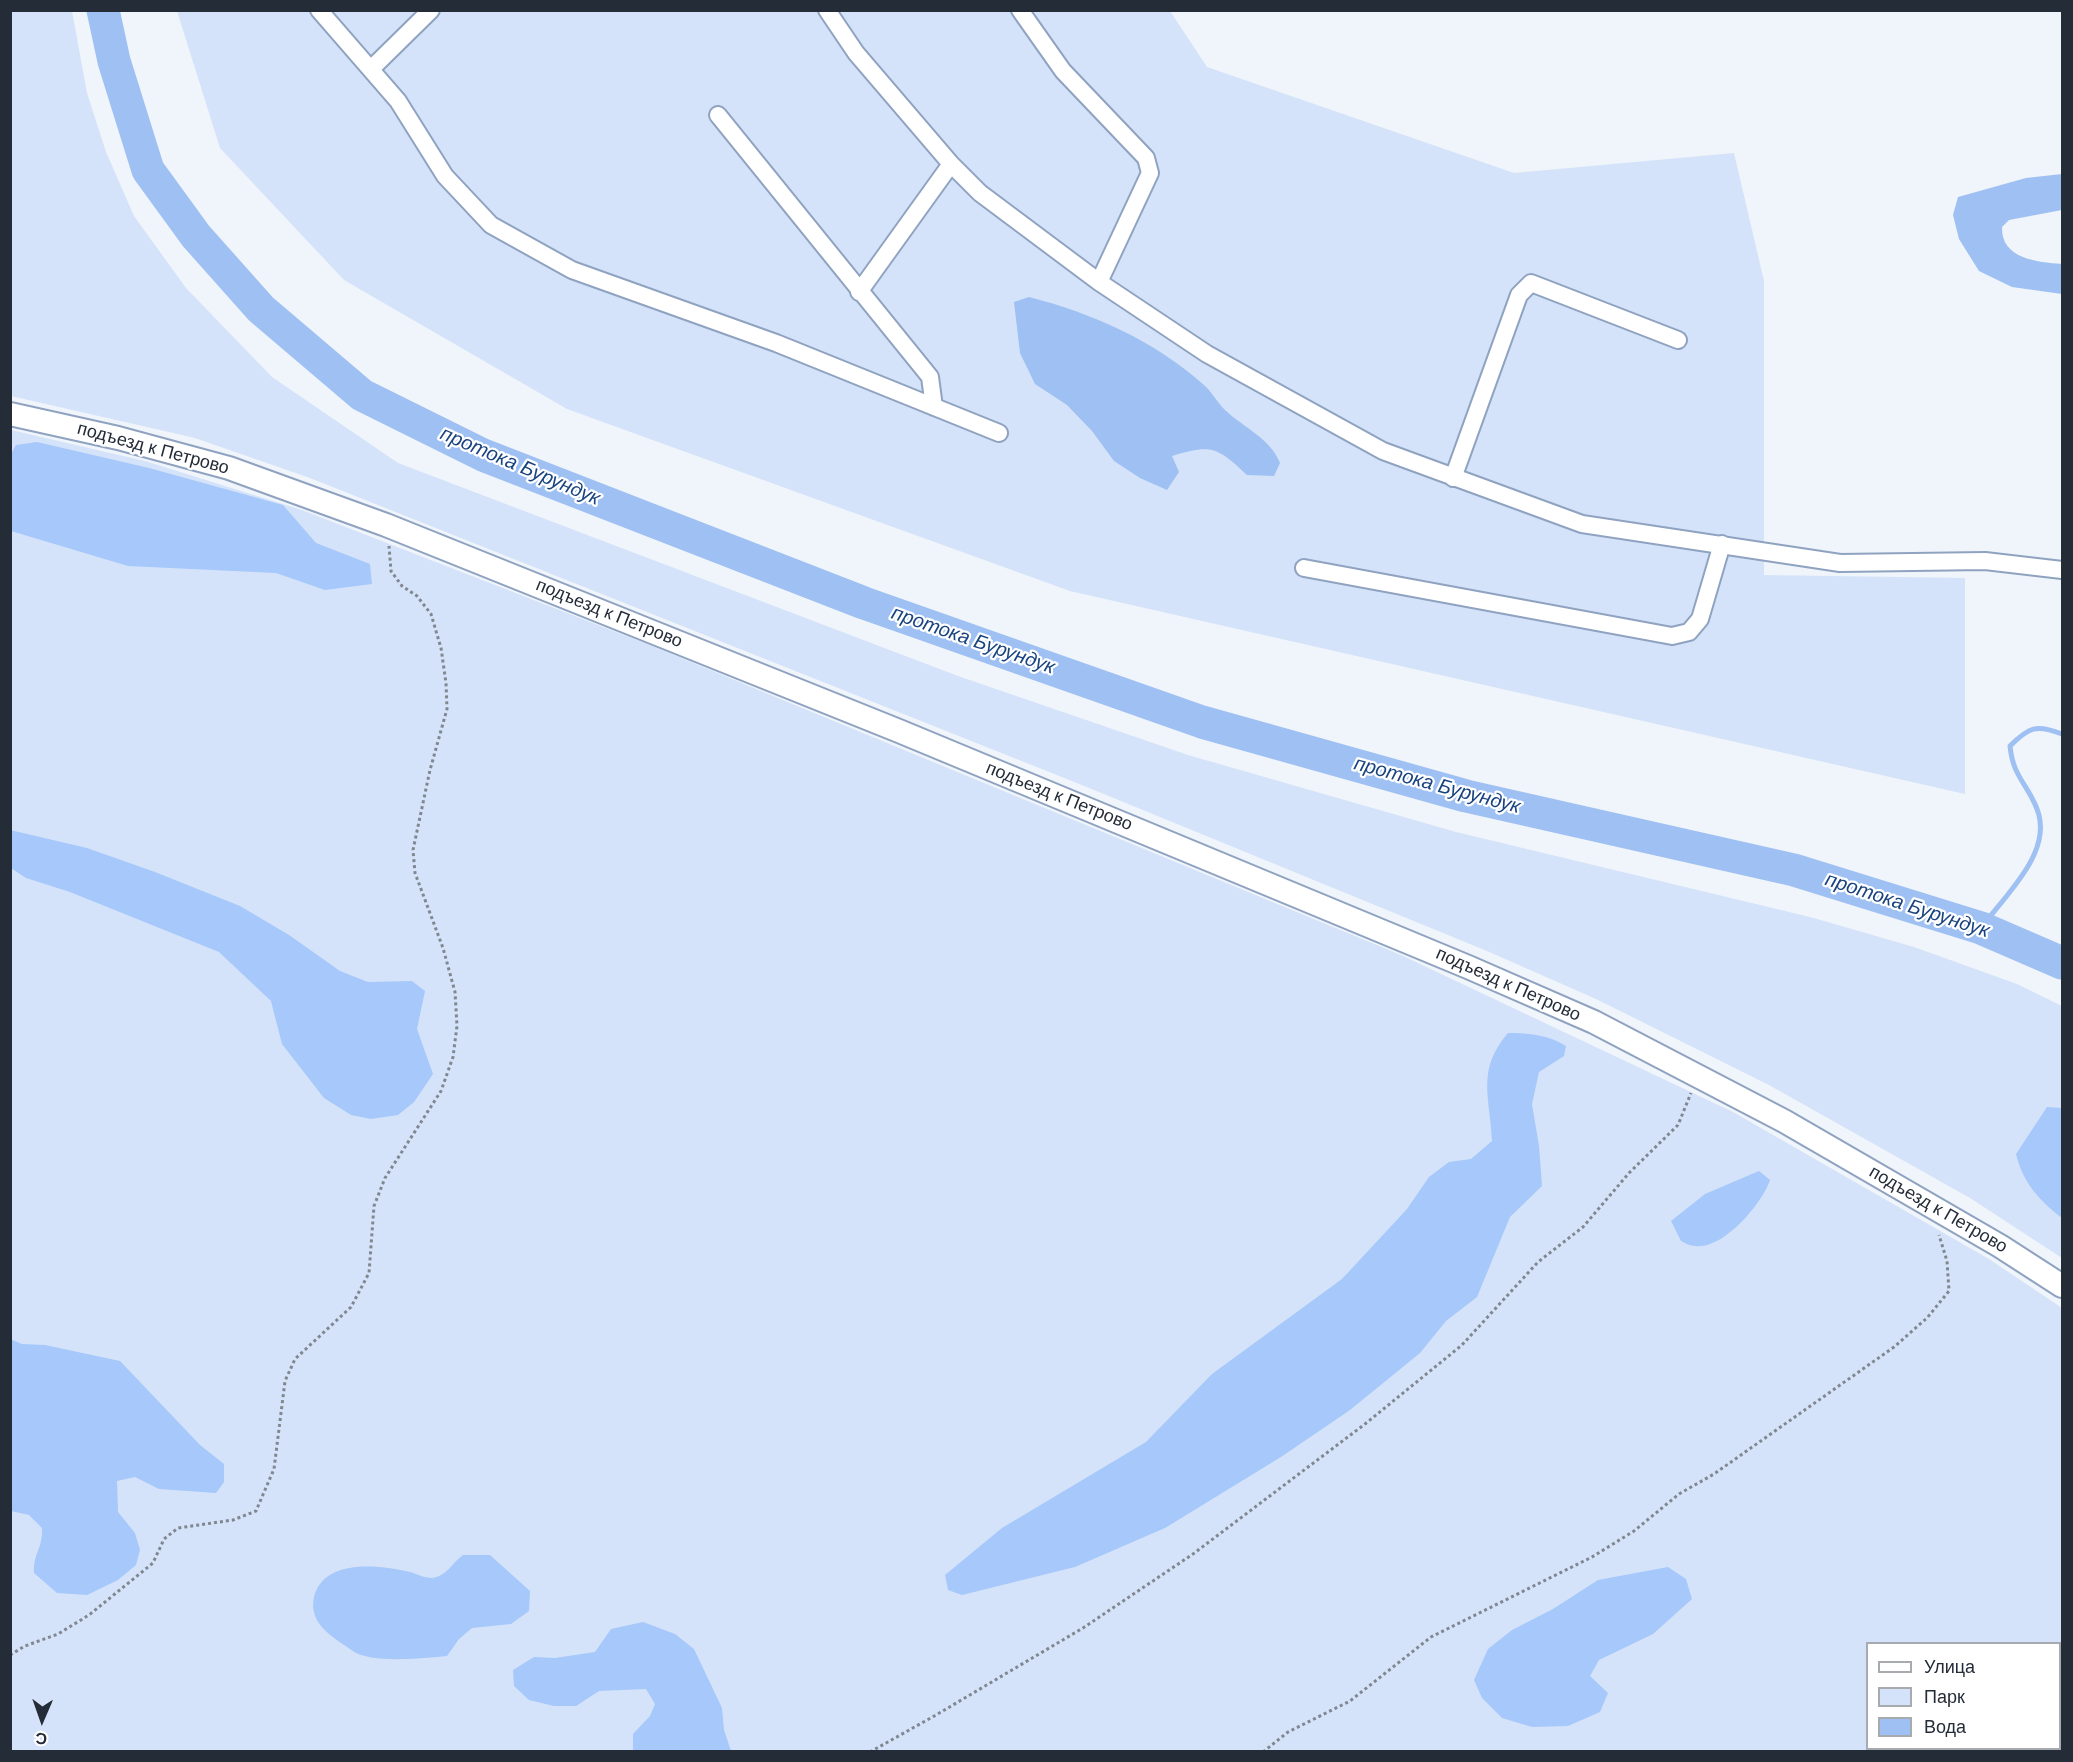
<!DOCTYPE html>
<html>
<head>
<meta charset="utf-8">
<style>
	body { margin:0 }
	#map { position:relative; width:2073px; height:1762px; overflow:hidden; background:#f0f4fb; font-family:"DM Sans",sans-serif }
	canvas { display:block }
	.frame { position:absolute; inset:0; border:12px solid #242c38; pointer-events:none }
	.legend { position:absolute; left:1866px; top:1642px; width:195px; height:108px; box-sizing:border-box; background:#fff; border:2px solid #a7abaf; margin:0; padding:8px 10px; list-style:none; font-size:18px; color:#242c38 }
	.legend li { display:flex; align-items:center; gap:12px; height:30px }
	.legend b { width:30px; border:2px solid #a7abaf }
	.north { position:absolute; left:12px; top:1690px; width:60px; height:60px; -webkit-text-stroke:4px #fff; paint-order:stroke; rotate:182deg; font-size:16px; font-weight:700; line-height:24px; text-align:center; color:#242c38 }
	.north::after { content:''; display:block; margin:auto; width:21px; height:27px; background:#242c38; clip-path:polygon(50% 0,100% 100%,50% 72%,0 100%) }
</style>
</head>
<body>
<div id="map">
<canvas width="2073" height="1762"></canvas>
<div class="frame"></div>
<ul class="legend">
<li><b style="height:8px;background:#fff"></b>Улица</li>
<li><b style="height:16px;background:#d4e3f9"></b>Парк</li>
<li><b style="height:16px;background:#9ec0f2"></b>Вода</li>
</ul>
<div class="north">С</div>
</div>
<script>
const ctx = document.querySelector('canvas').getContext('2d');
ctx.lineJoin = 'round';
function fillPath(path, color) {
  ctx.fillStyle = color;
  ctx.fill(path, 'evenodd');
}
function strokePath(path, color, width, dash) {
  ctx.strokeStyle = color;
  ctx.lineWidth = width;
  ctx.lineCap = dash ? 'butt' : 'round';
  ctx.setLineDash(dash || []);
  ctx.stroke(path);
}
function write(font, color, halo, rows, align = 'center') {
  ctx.font = font + ' "DM Sans",sans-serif';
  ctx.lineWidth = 4.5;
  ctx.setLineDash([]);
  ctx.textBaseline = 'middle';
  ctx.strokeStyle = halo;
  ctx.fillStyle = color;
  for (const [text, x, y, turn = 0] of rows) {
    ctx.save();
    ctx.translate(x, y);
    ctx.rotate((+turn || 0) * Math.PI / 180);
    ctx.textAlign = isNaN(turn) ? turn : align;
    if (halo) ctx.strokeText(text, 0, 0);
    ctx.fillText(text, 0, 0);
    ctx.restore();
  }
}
fillPath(new Path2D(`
	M10 11H72L87 93 106 152 134 216 186 288 272 377 398 463 958 676 1188 755 1456 832 1810 917 1914 947 2017 984 2062 1006V1258L1970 1198 1769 1085 1596 999 1487 951 1077 783 310 478 195 438 11 396Z
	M177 11H1170L1207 67 1514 173 1734 153 1764 281V575L1965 578V794L1070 591 567 409 344 280 220 148Z
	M11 430 145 461 302 510 652 646 1401 955 1733 1112 1989 1259 2062 1308V1751L11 1752ZM1868 1644H2060V1748H1868Z`), '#d4e3f9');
fillPath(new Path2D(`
	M37 442 149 468 283 505 316 543 370 564 372 584 325 590 276 573 128 566 11 531V454L16 445Z
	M10 830 87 848 155 872 240 906 289 935 340 971 368 982 412 981 425 991 417 1029 433 1074 414 1102 398 1115 371 1119 351 1115 324 1098 282 1044 271 1001 219 952 70 892 26 878 11 868Z
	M1508 1033C1530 1033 1548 1035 1566 1046L1564 1056 1539 1072 1532 1104 1539 1146 1542 1186 1510 1217 1477 1297 1446 1321 1420 1353 1350 1410 1281 1457 1165 1528 1075 1567 962 1595 948 1590 945 1575 1002 1528 1146 1442 1212 1374 1342 1279 1407 1209 1429 1177 1449 1162 1471 1159 1492 1141C1490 1097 1476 1070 1508 1033Z
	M2047 1107 2062 1108V1218C2039 1200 2023 1183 2016 1154Z
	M1759 1171 1770 1180C1762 1204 1723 1250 1695 1246 1690 1246 1685 1243 1681 1241L1671 1221 1705 1194Z
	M10 1339 22 1344 45 1345 120 1361 200 1445 224 1464V1482L216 1493 159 1489 135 1477 117 1481 118 1512 135 1533 140 1550 136 1565 118 1580 87 1595 57 1593 34 1573C33 1553 43 1549 42 1528L29 1515 11 1511Z
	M463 1555H490L530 1591 529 1611 511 1624 472 1628 459 1639 447 1656C424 1658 371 1664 353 1651 333 1637 308 1624 314 1597 324 1558 380 1565 410 1572 417 1574 424 1578 432 1578 447 1576 451 1564 463 1555Z
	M1668 1567 1686 1579 1692 1599 1653 1634 1599 1660 1590 1676 1608 1693 1600 1712 1568 1726 1532 1727 1502 1718 1482 1698 1474 1680 1488 1649 1512 1630 1553 1609 1598 1580Z
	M643 1622 675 1634 694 1649 722 1708 724 1730 731 1751H633V1734L650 1716 655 1704 646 1689 599 1691 576 1706H554L529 1700 514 1686 513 1670 534 1657 555 1658 595 1652 611 1629Z`), '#a6c8fa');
fillPath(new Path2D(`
	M2062 174V210L2009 220 2002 227C2001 259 2037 262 2062 264V294L2012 287 1979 271 1959 239 1953 215 1958 197 2026 178Z
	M1029 297C1092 313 1155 341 1204 385 1212 392 1217 402 1225 410 1244 428 1270 438 1280 463L1274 476 1247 475C1217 447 1212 444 1172 456L1179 472 1167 490 1140 478 1114 461 1092 431 1067 405 1035 384 1020 353 1014 302Z`), '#9ec0f2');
strokePath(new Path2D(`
	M1981 928C2005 895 2054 852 2037 809 2027 783 2013 777 2010 746 2029 727 2036 724 2062 734`), '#9ec0f2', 5);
strokePath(new Path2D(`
	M103 10 114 61 148 170 196 236 261 309 362 395 483 455 864 603 1202 722 1466 796 1794 870 1981 928 2062 963`), '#9ec0f2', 33);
const street = new Path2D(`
	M319 10 398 101 445 176 491 225 572 270 776 343 999 433
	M827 10 856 53 951 164 980 193 1099 282 1207 354 1383 451 1582 524 1840 563 1985 561 2062 570
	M1020 10 1063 71 1146 158 1150 173 1099 282
	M371 69 431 10
	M718 115 930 377 934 407
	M859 292 951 164
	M1453 478 1519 295 1531 283 1678 340
	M1304 568 1672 636 1689 632 1700 619 1722 544`);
const secondary = new Path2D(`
	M10 414 118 438 229 468 386 525 899 731 1468 967 1594 1022 1784 1121 2000 1246 2062 1286`);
strokePath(street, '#8fa3c1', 20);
strokePath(secondary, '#8fa3c1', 26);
strokePath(new Path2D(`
	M10 1655 25 1646 58 1634 89 1615 153 1563 164 1539 178 1528 233 1520 256 1511 274 1469 285 1381 295 1359 351 1307 369 1273 374 1206 385 1178 441 1091 453 1057 457 1026 455 992 443 948 415 873 413 850 430 770 447 709 446 683 441 648 431 614 417 596 402 586 391 571 389 546
	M870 1752 936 1715 1083 1628 1193 1554 1365 1424 1462 1345 1538 1262 1583 1227 1629 1173 1678 1125 1691 1093
	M1263 1752 1288 1732 1350 1701 1431 1637 1592 1557 1634 1531 1679 1494 1714 1474 1894 1347 1927 1318 1949 1291 1947 1261 1939 1235`), '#818791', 3, [3, 3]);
strokePath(street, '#fff', 16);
strokePath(secondary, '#fff', 22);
write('18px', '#242c38', '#fff', [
	["подъезд к Петрово",153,449,15],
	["подъезд к Петрово",609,614,22],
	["подъезд к Петрово",1059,797,22],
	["подъезд к Петрово",1508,985,24],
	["подъезд к Петрово",1938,1210,30]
]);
write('italic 20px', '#1a447f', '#fff', [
	["протока Бурундук",520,467,23],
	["протока Бурундук",973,641,19],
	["протока Бурундук",1437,786,15],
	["протока Бурундук",1907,906,18]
]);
</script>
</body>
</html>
